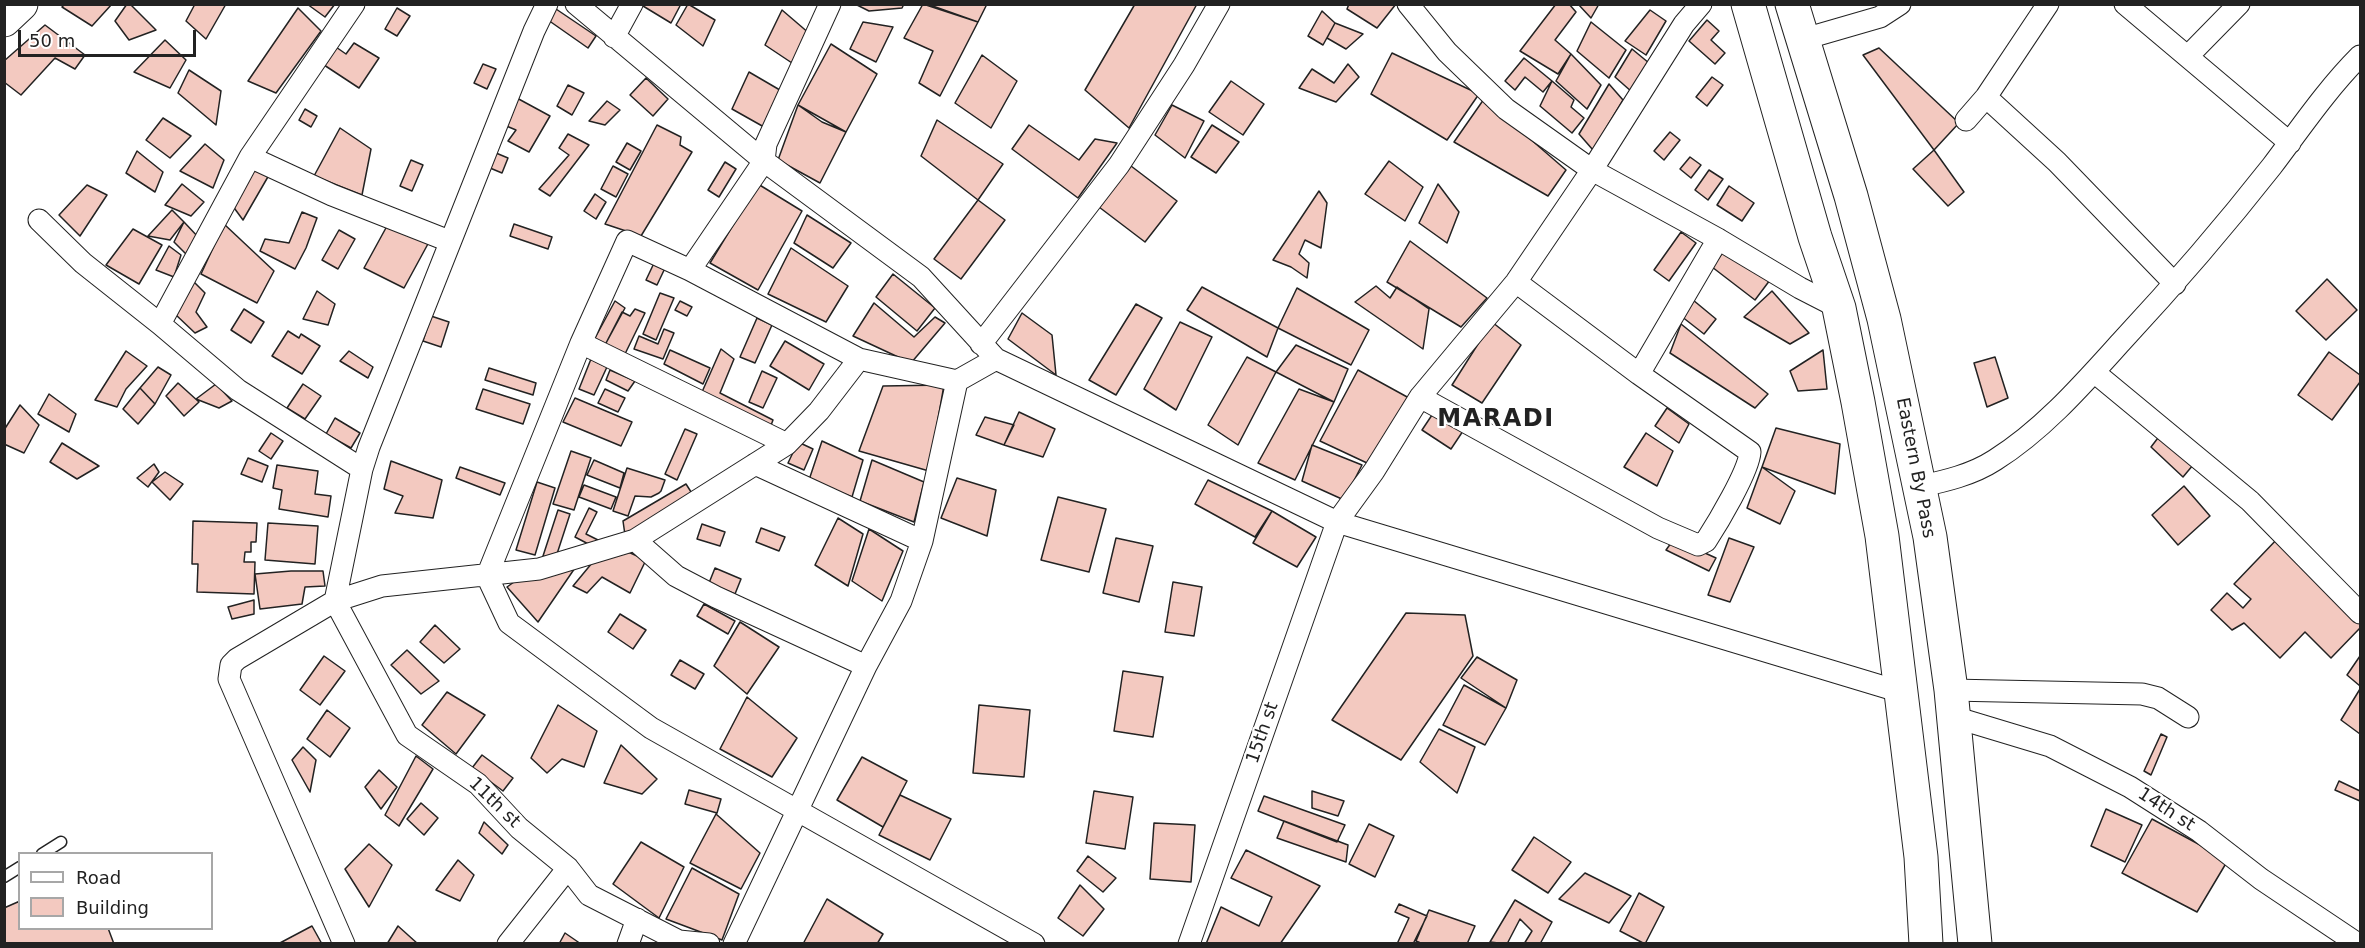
<!DOCTYPE html>
<html>
<head>
<meta charset="utf-8">
<style>
	body { margin:0 }
	#map { position:relative; width:2365px; height:948px; overflow:hidden; background:#fff; font-family:"DejaVu Sans",sans-serif }
	canvas { display:block }
	.frame { position:absolute; inset:0; border:6px solid #222; pointer-events:none }
	.legend { position:absolute; left:18px; top:852px; width:195px; height:78px; box-sizing:border-box; background:#fff; border:2px solid #a7a7a7; margin:0; padding:8px 10px; list-style:none; font-size:18px; color:#222 }
	.legend li { display:flex; align-items:center; gap:12px; height:30px }
	.legend b { width:30px; border:2px solid #a7a7a7 }
	.scale { position:absolute; left:18px; top:30px; width:178px; height:27px; box-sizing:border-box; border:3px solid #222; border-top:0; padding-left:8px; font-size:18px; line-height:21px; white-space:nowrap; color:#222; -webkit-text-stroke:4px #fff; paint-order:stroke }
</style>
</head>
<body>
<div id="map">
<canvas width="2365" height="948"></canvas>
<div class="frame"></div>
<ul class="legend">
<li><b style="height:8px;background:#fff"></b>Road</li>
<li><b style="height:16px;background:#f3c9c0"></b>Building</li>
</ul>
<div class="scale">50 m</div>
</div>
<script>
const ctx = document.querySelector('canvas').getContext('2d');
ctx.lineJoin = 'round';
function fillPath(path, color) {
  ctx.fillStyle = color;
  ctx.fill(path, 'evenodd');
}
function strokePath(path, color, width, dash) {
  ctx.strokeStyle = color;
  ctx.lineWidth = width;
  ctx.lineCap = dash ? 'butt' : 'round';
  ctx.setLineDash(dash || []);
  ctx.stroke(path);
}
function write(font, color, halo, rows, align = 'center') {
  ctx.font = font + ' "DejaVu Sans",sans-serif';
  ctx.lineWidth = 4.5;
  ctx.setLineDash([]);
  ctx.textBaseline = 'middle';
  ctx.strokeStyle = halo;
  ctx.fillStyle = color;
  for (const [text, x, y, turn = 0] of rows) {
    ctx.save();
    ctx.translate(x, y);
    ctx.rotate((+turn || 0) * Math.PI / 180);
    ctx.textAlign = isNaN(turn) ? turn : align;
    if (halo) ctx.strokeText(text, 0, 0);
    ctx.fillText(text, 0, 0);
    ctx.restore();
  }
}
const building = new Path2D(`
	M65 4H112L92 26 62 7Z
	M127 4H130L156 30 129 40 115 21Z
	M195 4H226L206 39 186 21Z
	M307 4H335L325 17Z
	M644 4H681L671 23 643 6Z
	M688 4 715 20 703 46 676 25Z
	M855 4H904L902 8 869 11Z
	M923 4 978 22 940 96 919 83 933 51 904 38Z
	M927 4H987L978 22Z
	M1135 4H1197L1129 128 1085 90Z
	M1349 4H1396L1377 28 1347 9Z
	M1556 4H1569L1576 12 1555 40 1571 54 1558 74 1520 51Z
	M1578 4H1599L1591 18Z
	M298 8 321 31 276 93 248 81Z
	M397 8 410 16 397 36 385 29Z
	M556 9 596 36 588 48 548 20Z
	M782 10 810 34 795 65 765 45Z
	M1650 10 1666 21 1646 55 1625 41Z
	M1322 11 1335 23 1323 45 1308 36Z
	M1707 20 1719 31 1711 40 1725 53 1715 64 1689 41Z
	M863 22 893 27 876 62 850 49Z
	M1591 22 1626 50 1609 78 1577 51Z
	M1335 23 1363 34 1346 49 1327 38Z
	M45 25 85 55 75 69 55 58 21 95 4 82V61Z
	M165 40 186 60 170 88 134 72Z
	M354 43 379 58 359 88 321 63 333 45 346 54Z
	M831 44 877 74 846 132 798 105Z
	M1879 48 1959 123 1934 150 1863 55Z
	M1632 49 1649 63 1632 92 1615 77Z
	M1392 53 1479 94 1447 140 1371 94Z
	M1571 54 1601 85 1587 109 1556 81Z
	M982 55 1017 81 991 128 955 103Z
	M1524 58 1552 81 1543 92 1525 77 1515 90 1505 81Z
	M483 64 496 69 487 89 474 83Z
	M1348 64 1359 77 1336 102 1299 88 1312 69 1334 83Z
	M189 70 221 91 216 125 178 93Z
	M749 72 785 93 764 127 732 109Z
	M1712 77 1723 85 1707 106 1696 97Z
	M646 78 668 99 653 116 630 95Z
	M1231 81 1264 104 1243 135 1209 112Z
	M1552 81 1574 100 1571 107 1584 118 1572 133 1540 106Z
	M1609 84 1623 100 1593 150 1579 134Z
	M568 85 584 93 572 115 557 106Z
	M515 97 550 116 529 152 508 141 516 130 504 125Z
	M1484 99 1566 170 1548 196 1454 142Z
	M607 101 620 110 605 125 589 121Z
	M798 105 822 122 846 132 820 183 778 160Z
	M1172 105 1204 121 1185 158 1155 135Z
	M305 109 317 116 311 127 299 120Z
	M163 118 191 136 170 158 146 140Z
	M937 120 1003 164 978 200 921 156Z
	M657 125 681 137 680 145 692 152 641 236 605 224Z
	M1029 125 1079 160 1095 139 1117 143 1078 198 1012 149Z
	M1212 125 1239 142 1216 173 1191 157Z
	M340 128 371 149 362 195 314 176Z
	M1670 132 1680 140 1664 160 1654 151Z
	M568 134 589 145 550 196 539 189 569 155 559 148Z
	M627 143 641 151 630 170 616 162Z
	M205 144 224 160 213 188 180 171Z
	M1934 150 1964 192 1948 206 1913 169Z
	M137 151 163 172 155 192 126 173Z
	M496 153 508 158 502 173 490 168Z
	M1690 157 1701 165 1691 178 1680 169Z
	M411 160 423 165 412 191 400 186Z
	M1389 161 1423 187 1405 221 1365 194Z
	M725 162 736 169 719 197 708 190Z
	M257 165 269 175 243 220 232 205Z
	M613 166 628 174 616 197 601 189Z
	M1131 166 1177 201 1145 242 1099 207Z
	M1709 170 1723 179 1708 200 1695 190Z
	M182 184 204 202 191 216 165 205Z
	M758 184 802 211 758 290 710 263Z
	M1438 184 1459 212 1447 243 1419 223Z
	M87 185 107 195 80 236 59 215Z
	M1729 186 1754 203 1742 221 1717 205Z
	M1319 191 1327 203 1321 248 1305 240 1299 254 1309 263 1307 278 1291 267 1273 260Z
	M595 194 606 202 596 219 584 211Z
	M978 200 1005 220 961 279 934 259Z
	M172 210 184 222 170 240 148 236Z
	M302 212 317 218 306 248 295 269 260 251 265 239 289 243Z
	M807 215 851 243 833 268 794 243Z
	M184 222 200 239 186 254 174 242Z
	M224 224 274 271 257 303 201 274Z
	M514 224 552 237 548 249 510 236Z
	M387 226 429 242 404 288 364 268Z
	M133 229 162 245 139 284 106 265Z
	M339 230 355 239 338 269 322 260Z
	M1681 232 1696 243 1669 281 1654 270Z
	M1410 241 1487 298 1461 327 1387 282Z
	M169 246 181 255 174 277 156 270Z
	M791 248 848 286 826 322 768 294Z
	M1726 248 1770 280 1755 300 1712 267Z
	M655 261 666 266 657 285 646 280Z
	M893 274 935 308 917 331 876 297Z
	M2327 279 2357 310 2326 340 2296 311Z
	M192 280 205 293 196 312 207 327 195 333 175 314Z
	M1376 286 1390 298 1397 287 1429 309 1423 349 1355 302Z
	M1202 287 1278 328 1267 357 1187 310Z
	M1297 288 1369 330 1351 365 1278 328Z
	M317 291 335 304 328 325 303 319Z
	M1772 291 1809 333 1790 344 1744 317Z
	M660 293 674 298 656 340 643 334Z
	M1693 300 1716 319 1704 334 1681 316Z
	M615 301 625 308 605 345 595 338Z
	M680 301 692 307 687 316 675 310Z
	M874 303 914 337 935 317 945 323 911 363 853 336Z
	M1136 304 1162 318 1116 395 1089 380Z
	M244 309 264 322 251 343 231 330Z
	M635 309 645 313 624 356 605 345 622 312 630 316Z
	M1022 313 1052 335 1056 375 1008 339Z
	M431 316 449 322 441 347 423 341Z
	M757 318 772 325 755 363 740 357Z
	M1180 322 1212 337 1176 410 1144 389Z
	M1492 322 1521 345 1482 403 1452 385Z
	M1681 324 1768 394 1755 408 1670 353Z
	M664 329 674 333 663 359 634 349 639 336 658 344Z
	M288 331 299 338 301 334 320 346 302 374 272 356Z
	M785 341 824 364 809 390 770 366Z
	M1296 345 1348 369 1334 402 1276 372Z
	M721 349 734 359 720 393 773 420 770 428 702 392Z
	M670 350 710 368 703 384 664 364Z
	M1823 350 1827 389 1798 391 1790 371Z
	M126 351 147 366 126 389 117 407 95 400Z
	M349 351 373 367 368 378 340 361Z
	M2329 352 2360 375V382L2332 420 2298 395Z
	M1247 357 1276 372 1238 445 1208 425Z
	M1995 357 2008 398 1987 407 1974 363Z
	M591 359 607 367 594 395 579 389Z
	M158 367 171 375 155 404 140 388Z
	M489 368 536 383 533 395 485 380Z
	M610 370 635 381 628 391 606 380Z
	M1358 370 1409 398 1367 463 1320 441Z
	M762 371 777 378 763 408 749 402Z
	M178 383 199 402 184 416 166 396Z
	M216 384 232 401 219 408 196 399Z
	M303 384 321 396 305 419 287 408Z
	M944 385 929 471 859 451 883 386Z
	M140 388 155 404 138 424 123 409Z
	M483 389 530 404 523 424 476 409Z
	M605 389 625 398 618 412 598 403Z
	M1299 389 1334 402 1295 480 1258 463Z
	M49 394 76 414 69 432 38 414Z
	M575 398 632 422 621 446 563 422Z
	M20 405 39 425 24 453 4 444V430Z
	M1667 408 1689 424 1679 443 1655 426Z
	M1436 409 1465 428 1451 449 1422 430Z
	M1019 412 1055 429 1043 457 1004 445Z
	M985 417 1014 425 1004 445 976 435Z
	M335 418 360 433 351 448 326 434Z
	M1776 428 1840 444 1835 494 1762 467Z
	M685 429 697 434 677 480 665 474Z
	M2164 430 2193 465 2183 477 2151 447Z
	M271 433 283 441 271 459 259 451Z
	M1646 433 1673 451 1657 486 1624 467Z
	M822 441 863 460 852 497 809 480Z
	M798 442 813 449 804 470 788 463Z
	M62 443 99 466 77 479 50 462Z
	M1312 445 1362 465 1344 500 1302 481Z
	M571 451 591 458 574 510 553 504Z
	M248 458 268 466 262 482 241 474Z
	M594 460 624 473 620 488 587 475Z
	M872 460 924 482 914 522 860 501Z
	M391 461 442 480 433 518 395 513 403 496 384 489Z
	M154 464 159 472 148 487 137 478Z
	M277 465 318 471 315 494 331 496 328 517 279 509 282 490 273 488Z
	M460 467 505 483 500 495 456 478Z
	M1762 467 1795 491 1780 524 1747 508Z
	M627 468 665 480 661 491 659 493 651 497 635 496 628 516 613 511Z
	M165 472 183 484 170 500 152 482Z
	M957 478 996 490 987 536 941 518Z
	M1208 480 1272 511 1255 537 1195 504Z
	M537 482 555 488 535 555 516 550Z
	M686 484 693 495 625 535 623 521Z
	M584 485 616 497 611 509 579 497Z
	M2184 486 2210 516 2178 545 2152 515Z
	M1058 497 1106 509 1089 572 1041 560Z
	M589 508 597 512 586 534 600 541 596 548 575 537Z
	M558 510 570 514 555 560 543 556Z
	M1272 511 1316 537 1297 567 1253 543Z
	M838 518 863 534 848 586 815 565Z
	M193 521 257 523 256 542H251V552H245L244 562H255L254 594 197 592 198 564H192Z
	M268 523 318 526 315 564 265 560Z
	M702 524 725 532 720 546 697 539Z
	M761 528 785 537 779 551 756 542Z
	M869 529 903 551 882 601 852 581Z
	M2280 536 2360 614V628L2331 658 2305 632 2280 658 2244 623 2232 630 2211 610 2227 593 2243 608 2251 599 2234 584Z
	M1116 538 1153 546 1139 602 1103 593Z
	M1729 538 1754 547 1730 602 1708 595Z
	M1674 539 1716 558 1709 571 1666 550Z
	M626 551 646 560 630 593 602 577 587 593 573 586 597 557Z
	M577 565 538 622 507 587 521 577Z
	M715 568 741 579 735 594 709 583Z
	M291 571H323L325 586 305 587 302 604 260 609 255 574Z
	M1173 582 1202 587 1194 636 1165 632Z
	M254 600V614L232 619 228 607Z
	M704 604 735 621 728 634 697 616Z
	M1406 613 1465 615 1473 656 1401 760 1332 720Z
	M620 614 646 630 633 649 608 632Z
	M740 622 779 647 747 694 714 666Z
	M435 625 460 649 444 663 420 642Z
	M407 650 439 681 421 694 391 665Z
	M324 656 345 671 320 705 300 690Z
	M2360 656V686L2347 675Z
	M1477 657 1517 680 1506 708 1461 678Z
	M680 660 704 674 695 689 671 675Z
	M1123 671 1163 677 1153 737 1114 731Z
	M1464 685 1506 708 1485 745 1443 725Z
	M2360 689V734L2341 720Z
	M447 692 485 715 456 754 422 725Z
	M747 697 797 738 772 777 720 749Z
	M558 705 597 731 584 767 562 759 547 773 531 758Z
	M979 705 1030 710 1024 777 973 773Z
	M327 710 350 728 330 757 307 739Z
	M1439 729 1475 747 1457 793 1420 762Z
	M2161 734 2167 737 2151 775 2144 771Z
	M621 745 657 779 642 794 604 783Z
	M303 747 316 760 310 792 292 760Z
	M482 755 513 778 503 791 472 768Z
	M416 756 433 769 399 826 385 815Z
	M862 757 907 781 883 827 837 800Z
	M379 770 397 787 381 809 365 787Z
	M2339 781 2360 791V801L2335 790Z
	M689 790 721 799 717 813 685 804Z
	M1094 791 1133 797 1125 849 1086 843Z
	M1312 791 1344 801 1338 816 1312 808Z
	M900 795 951 819 930 860 879 835Z
	M1264 796 1345 825 1337 842 1258 811Z
	M421 803 438 818 424 835 407 819Z
	M2106 809 2142 825 2125 862 2091 846Z
	M716 814 760 853 741 889 690 863Z
	M2152 819 2228 860 2197 912 2122 873Z
	M1284 821 1348 845 1346 862 1277 838Z
	M484 822 508 845 502 854 479 833Z
	M1154 823 1195 825 1191 882 1150 879Z
	M1369 824 1394 836 1375 877 1349 864Z
	M1534 837 1571 862 1548 893 1512 870Z
	M641 842 684 867 659 918 613 884Z
	M369 844 392 865 369 907 345 869Z
	M1246 850 1320 886 1280 944H1206L1221 907 1259 926 1272 897 1231 878Z
	M1088 856 1116 878 1103 892 1077 871Z
	M458 860 474 875 460 901 436 890Z
	M692 868 739 894 722 940 666 919Z
	M1585 873 1631 896 1609 923 1559 899Z
	M1080 885 1104 909 1083 936 1058 918Z
	M1639 893 1664 907 1645 944 1620 931Z
	M827 899 883 934 877 944H803Z
	M1515 900 1552 922 1540 944H1524L1532 931 1520 919 1507 944 1490 942Z
	M20 901V928H108L114 944H4V908Z
	M1399 904 1427 916 1413 944H1397L1409 918 1395 912Z
	M1429 910 1475 926 1467 944H1423L1416 941Z
	M312 926 322 944H278Z
	M398 926 418 944H387Z
	M565 933 581 944H559Z`);
fillPath(building, '#f3c9c0');
strokePath(building, '#222', 1.5);
const lane = new Path2D(`
	M42 854 61 842
	M4 877 20 867`);
const street = new Path2D(`
	M547 4 534 31 369 447 362 469 335 601 407 735 478 784 519 828 568 868 589 895 679 941 709 944
	M576 4 764 161 921 277 996 359 1337 522 1901 692
	M1408 4 1447 52 1506 109 1592 170 1718 239 1800 288 1839 308
	M2125 4 2290 143
	M614 37 632 4
	M1804 39 1880 17 1900 4
	M2188 56 2239 4
	M1986 97 2057 162 2175 284
	M1966 120 1986 97 2048 4
	M250 157 332 195 449 241
	M39 220 83 263 160 324 238 390 362 469
	M690 270 764 161 766 144 830 4
	M160 324 250 157 354 4
	M581 343 787 444
	M981 344 1119 165 1184 65 1219 4
	M859 359 690 270 627 241 581 343 487 576 509 623 651 728 1034 944
	M2094 372 2250 501 2360 613
	M1639 374 1718 239
	M1420 397 1658 528 1698 545 1706 541C1717 524 1749 471 1750 452L1639 374 1516 282
	M755 464 922 541
	M1918 487C1945 481 1972 475 1995 460 2043 430 2083 384 2121 342 2174 285 2224 227 2272 166 2300 129 2327 89 2360 56
	M635 540 676 576 716 597 866 666
	M1951 690 2142 694 2158 698 2188 717
	M1954 717 2050 746 2130 787 2199 831 2261 879 2358 944
	M344 944 229 679 231 665 237 659 335 601 382 586 539 569 635 540 787 444 819 411 859 359 957 381 996 359
	M508 944 568 868
	M628 944 637 919
	M734 944 866 666 901 601 922 541 957 381
	M1189 944 1337 522 1374 471 1420 397 1516 282 1592 170 1684 24 1701 4`);
const primary = new Path2D(`
	M1748 4 1815 237 1839 308 1858 402 1882 536 1921 857 1926 944
	M1792 4 1851 196 1884 319 1930 537 1951 690 1975 944`);
const highway = new Path2D(`
	M4 20 21 4`);
strokePath(lane, '#222', 13);
strokePath(street, '#222', 23);
strokePath(primary, '#222', 35);
strokePath(highway, '#222', 35);
strokePath(lane, '#fff', 10);
strokePath(street, '#fff', 21);
strokePath(primary, '#fff', 33);
strokePath(highway, '#fff', 33);
write('18px', '#222', '#fff', [
	["Eastern By Pass",1915,468,79],
	["15th st",1263,733,-71],
	["11th st",494,803,44],
	["14th st",2166,810,33]
]);
ctx.letterSpacing = '1.5px';
write('bold 24px', '#222', '#fff', [
	["MARADI",1496,420]
]);
ctx.letterSpacing = '0px';
</script>
</body>
</html>
